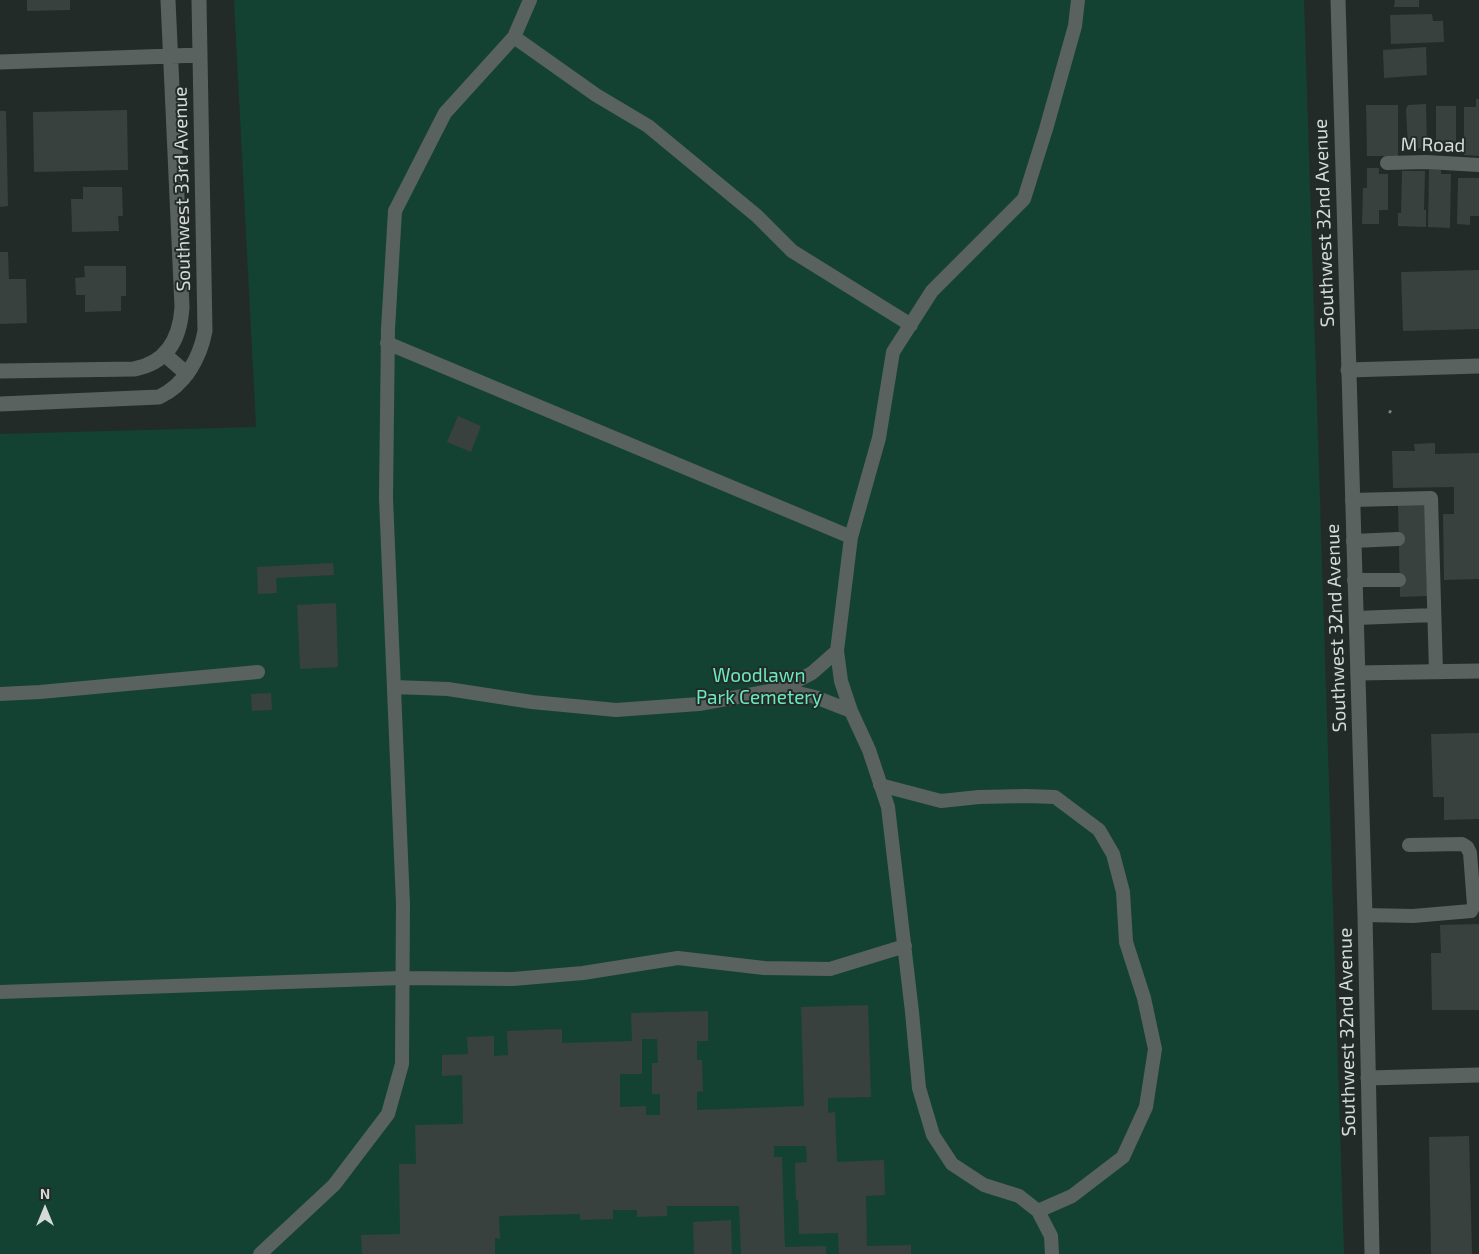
<!DOCTYPE html>
<html>
<head>
<meta charset="utf-8">
<style>
	body { margin:0 }
	#map { position:relative; width:1479px; height:1254px; overflow:hidden; background:#232b28; font-family:"Exo 2",sans-serif }
	canvas { display:block }
	.north { position:absolute; left:20px; top:1184px; width:50px; height:50px; -webkit-text-stroke:4px #232b28; paint-order:stroke; rotate:0deg; font-size:14px; font-weight:700; line-height:20px; text-align:center; color:#d5dad8 }
	.north::after { content:''; display:block; margin:auto; width:18px; height:22px; background:#d5dad8; clip-path:polygon(50% 0,100% 100%,50% 72%,0 100%) }
</style>
</head>
<body>
<div id="map">
<canvas width="1479" height="1254"></canvas>
<div class="north">N</div>
</div>
<script>
const ctx = document.querySelector('canvas').getContext('2d');
ctx.lineJoin = 'round';
function fillPath(path, color) {
  ctx.fillStyle = color;
  ctx.fill(path, 'evenodd');
}
function strokePath(path, color, width, dash) {
  ctx.strokeStyle = color;
  ctx.lineWidth = width;
  ctx.lineCap = dash ? 'butt' : 'round';
  ctx.setLineDash(dash || []);
  ctx.stroke(path);
}
function write(font, color, halo, rows, align = 'center') {
  ctx.font = font + ' "Exo 2",sans-serif';
  ctx.lineWidth = 4;
  ctx.setLineDash([]);
  ctx.textBaseline = 'middle';
  ctx.strokeStyle = halo;
  ctx.fillStyle = color;
  for (const [text, x, y, turn = 0] of rows) {
    ctx.save();
    ctx.translate(x, y);
    ctx.rotate((+turn || 0) * Math.PI / 180);
    ctx.textAlign = isNaN(turn) ? turn : align;
    if (halo) ctx.strokeText(text, 0, 0);
    ctx.fillText(text, 0, 0);
    ctx.restore();
  }
}
fillPath(new Path2D(`
	M234 0H1304L1344 1254H0V434L256 427Z`), '#144232');
fillPath(new Path2D(`
	M27 0H70V10L27 11Z
	M1395 0H1419V7H1394Z
	M1432 14 1433 21H1443L1444 42 1391 44 1390 15Z
	M1426 47 1427 75 1384 78 1383 50Z
	M1476 99H1479V156L1464 155V107H1476Z
	M1426 104 1427 148 1408 149 1406 109 1408 105Z
	M1366 105H1398V156H1367Z
	M1436 106H1456V144L1436 143Z
	M127 110 128 170 34 172 33 112Z
	M0 111H6L8 206 0 207Z
	M1367 168H1379V174H1388V210H1379V224H1362L1363 188H1367Z
	M1429 169 1441 170V174H1451L1450 228 1428 227Z
	M1402 171H1425L1424 210H1426V227L1398 226V213H1401Z
	M1458 178H1479V216H1470V225L1457 224Z
	M83 187H122L123 216H118L119 231 72 232 71 199H83Z
	M0 252H8L9 279H26L27 323 0 324Z
	M84 266H126V296H121V311L85 312V295H76L75 278 85 277Z
	M1479 270V329L1403 331 1401 272Z
	M458 416 481 426 471 452 447 442Z
	M1435 443V454L1479 453V579L1444 580 1443 514H1454V487L1393 488 1392 451H1415L1414 444Z
	M1425 503 1427 596 1400 597 1398 504Z
	M333 563 334 575 276 578 277 593 258 594 257 567Z
	M336 603 338 667 300 669 297 605Z
	M271 693 272 710 252 711 251 694Z
	M1479 733V819L1444 820V797H1433L1431 734Z
	M1479 924V1010H1432L1431 953H1441L1440 925Z
	M868 1005 871 1097 828 1098V1113L835 1112 837 1162 884 1160 885 1195 866 1196 867 1246 911 1245V1254H839L838 1233 799 1234 798 1199 796 1200 795 1163 807 1162 806 1146H774V1157H782L785 1247 826 1246V1254H741L739 1206H667V1216L637 1217V1210H613V1219L580 1220V1214L499 1216 500 1239 495 1238V1254H362L361 1235 400 1234 399 1164H416L415 1125 463 1124 462 1075 442 1076V1055L468 1054 467 1037 494 1036V1056L508 1055 507 1031 562 1029V1043L632 1041 631 1013 708 1011V1041H697V1060H702L703 1091 697 1092V1110L804 1106 801 1007ZM642 1039H657L658 1063H652V1094H660V1115H646V1106L620 1107V1074H642Z
	M1469 1136 1472 1254H1431L1429 1137Z
	M731 1220 732 1254H694L693 1222Z`), '#38413d');
strokePath(new Path2D(`
	M1389 411 1392 413`), '#7d8481', 3, [2.5, 4]);
strokePath(new Path2D(`
	M514 37 596 95 648 126 757 216 792 251 911 325
	M1387 163 1426 162 1479 165
	M387 343 851 537
	M1352 500 1431 498 1436 672
	M1353 541 1398 539
	M1354 580H1399
	M1356 618 1434 615
	M394 687 448 689 532 702 616 710 699 704 781 689 812 673 837 651
	M781 689 815 697 851 711
	M0 694 40 692 258 672
	M880 785 941 801 979 797 1026 796 1055 797 1099 830 1113 854 1123 892 1126 942 1144 998 1155 1049 1146 1107 1123 1157 1072 1196 1038 1211
	M1365 915 1413 916 1471 911 1474 905 1470 853 1467 847 1462 844 1409 845
	M0 992 402 978 513 979 583 973 678 958 764 968 830 969 905 946
	M260 1254 334 1185 388 1114 402 1064 403 904 386 498 388 329 395 211 445 113 514 37 530 0
	M1052 1254 1051 1236 1038 1211 1019 1196 984 1185 952 1164 933 1135 919 1088 912 1012 888 807 869 750 851 711 841 681 837 651 851 537 879 438 893 352 932 291 1024 199 1046 129 1075 26 1078 0`), '#59625e', 14);
strokePath(new Path2D(`
	M0 62 200 55
	M164 354 187 374
	M1348 370 1479 366
	M0 371 134 369C167 363 180 339 182 307L168 0
	M0 404 159 397C185 385 200 358 205 331L199 0
	M1358 673 1479 671
	M1368 1078 1479 1075`), '#59625e', 15);
strokePath(new Path2D(`
	M1338 0 1365 915 1372 1254`), '#59625e', 15);
write('19px', '#d5dad8', '#232b28', [
	["M Road",1433,145,1],
	["Southwest 33rd Avenue",182,189,-91],
	["Southwest 32nd Avenue",1324,223,-92],
	["Southwest 32nd Avenue",1336,628,-92],
	["Southwest 32nd Avenue",1347,1032,-91]
]);
write('19px', '#6aeabc', '#232b28', [
	["Woodlawn",759,676],
	["Park Cemetery",759,698]
]);
</script>
</body>
</html>
